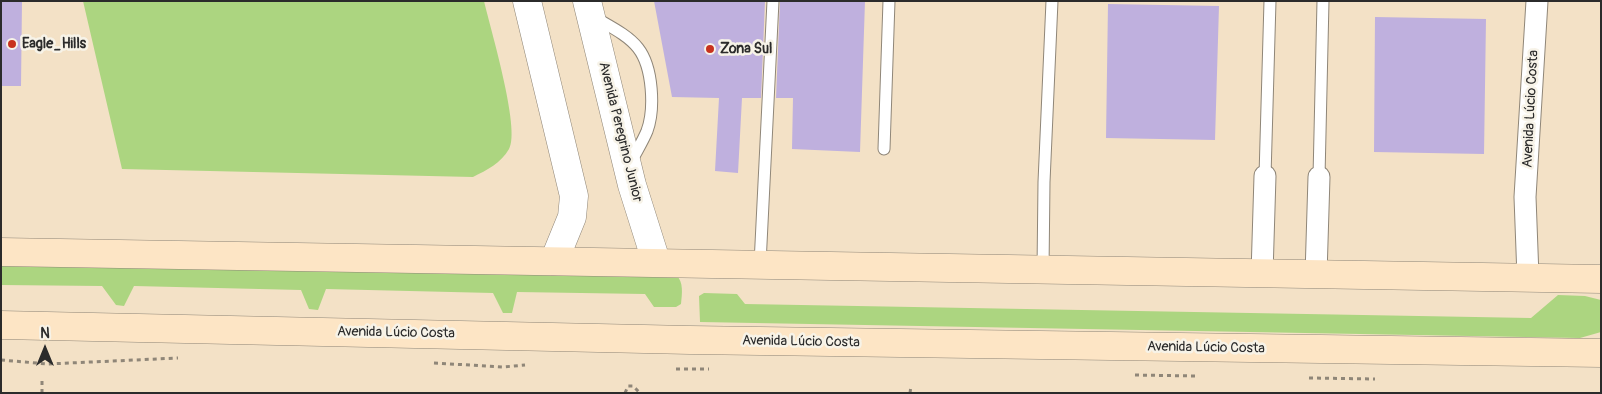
<!DOCTYPE html>
<html>
<head>
<meta charset="utf-8">
<style>
	body { margin:0 }
	#map { position:relative; width:1602px; height:394px; overflow:hidden; background:#f3e1c6; font-family:Pangolin,sans-serif }
	canvas { display:block }
	.frame { position:absolute; inset:0; border:2px solid #2b2b2b; pointer-events:none }
	.north { position:absolute; left:20px; top:324px; width:50px; height:50px; -webkit-text-stroke:4px #f7f3e8; paint-order:stroke; rotate:0deg; font-size:14px; font-weight:700; line-height:20px; text-align:center; color:#2b2b2b }
	.north::after { content:''; display:block; margin:auto; width:18px; height:22px; background:#2b2b2b; clip-path:polygon(50% 0,100% 100%,50% 72%,0 100%) }
</style>
</head>
<body>
<div id="map">
<canvas width="1602" height="394"></canvas>
<div class="frame"></div>
<div class="north">N</div>
</div>
<script>
const ctx = document.querySelector('canvas').getContext('2d');
ctx.lineJoin = 'round';
function fillPath(path, color) {
  ctx.fillStyle = color;
  ctx.fill(path, 'evenodd');
}
function strokePath(path, color, width, dash) {
  ctx.strokeStyle = color;
  ctx.lineWidth = width;
  ctx.lineCap = dash ? 'butt' : 'round';
  ctx.setLineDash(dash || []);
  ctx.stroke(path);
}
function write(font, color, halo, rows, align = 'center') {
  ctx.font = font + ' Pangolin,sans-serif';
  ctx.lineWidth = 5;
  ctx.setLineDash([]);
  ctx.textBaseline = 'middle';
  ctx.strokeStyle = halo;
  ctx.fillStyle = color;
  for (const [text, x, y, turn = 0] of rows) {
    ctx.save();
    ctx.translate(x, y);
    ctx.rotate((+turn || 0) * Math.PI / 180);
    ctx.textAlign = isNaN(turn) ? turn : align;
    if (halo) ctx.strokeText(text, 0, 0);
    ctx.fillText(text, 0, 0);
    ctx.restore();
  }
}
fillPath(new Path2D(`
	M83 1H484C490 27 521 130 509 149 501 163 487 170 473 177L122 169Z
	M1 264 676 275C684 282 682 294 681 304L676 307H654L645 294 517 292 512 313H503L493 293 326 289 318 310 309 309 301 290 134 286 124 306 116 305 102 286 1 285Z
	M704 293 737 294 745 304 1531 318 1558 295 1585 296 1601 300V332L1580 338 700 322 699 296Z`), '#acd580');
fillPath(new Path2D(`
	M1 1H22L21 86H1Z
	M654 1H765L761 98H742L738 173 715 171 719 98 672 97Z
	M780 1H865L860 152 792 149 793 98H776Z
	M1108 4 1219 6 1215 140 1106 138Z
	M1375 17 1486 19 1484 154 1374 152Z`), '#bfb0de');
const service = new Path2D(`
	M594 17C609 26 628 35 638 48 653 67 655 109 647 131 643 141 636 152 631 162
	M884 149 889 1
	M1265 176 1270 1
	M1319 177 1323 1
	M760 264 773 1
	M1043 270 1044 182 1052 1`);
const minor = new Path2D(`
	M1262 274 1265 176
	M1316 275 1319 177
	M1528 277 1525 197 1537 1`);
const tertiary = new Path2D(`
	M527 1 574 196 572 217 554 261
	M587 1 632 185 656 261`);
const secondary = new Path2D(`
	M1 252 1601 279
	M1 325 690 340 1601 353`);
strokePath(service, '#8f8678', 13);
strokePath(minor, '#8f8678', 23);
strokePath(tertiary, '#8f8678', 29);
strokePath(secondary, '#8f8678', 29);
strokePath(new Path2D(`
	M1 360 48 364 178 358
	M434 363 503 367 525 365
	M676 369H709
	M1135 375 1196 376
	M1309 378 1375 379
	M42 381V393
	M625 393 628 386H633L640 393
	M910 393 911 386`), '#8f8678', 3, [4, 4]);
strokePath(service, '#fff', 11);
strokePath(minor, '#fff', 21);
strokePath(tertiary, '#fff', 28);
strokePath(secondary, '#fde5c5', 28);
for (const [x, y, r, color] of [
	[12,44,5,"#c8321e"],
	[710,49,5,"#c8321e"]
]) {
  const dot = new Path2D();
  dot.arc(x, y, r, 0, 2 * Math.PI);
  ctx.fillStyle = color;
  ctx.fill(dot);
  strokePath(dot, '#f7f3e8', 2);
}
write('bold 14px', '#2b2b2b', '#f7f3e8', [
	["Eagle_Hills",22,44],
	["Zona Sul",720,49]
], 'left');
write('14px', '#2b2b2b', '#f7f3e8', [
	["Avenida Lúcio Costa",1531,109,-87],
	["Avenida Peregrino Junior",620,132,76],
	["Avenida Lúcio Costa",396,333,1],
	["Avenida Lúcio Costa",801,342,1],
	["Avenida Lúcio Costa",1206,348,1]
]);
</script>
</body>
</html>
